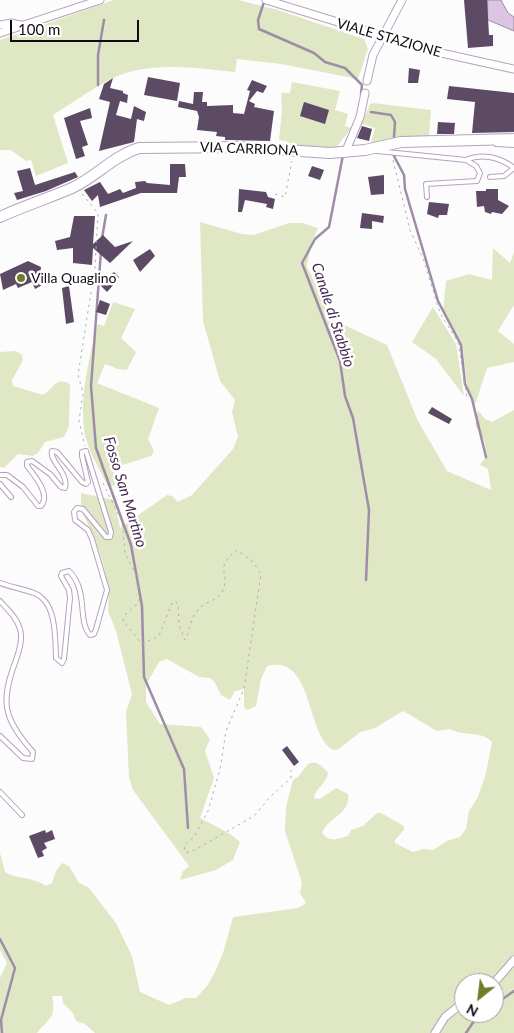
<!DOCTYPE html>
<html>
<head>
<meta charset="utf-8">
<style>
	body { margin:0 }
	#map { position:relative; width:514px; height:1033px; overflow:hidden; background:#fcfcfc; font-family:Lato,sans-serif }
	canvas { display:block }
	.north { position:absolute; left:454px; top:973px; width:50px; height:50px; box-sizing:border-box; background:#fff; border:1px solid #a09da1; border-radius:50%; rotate:209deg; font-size:14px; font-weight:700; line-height:20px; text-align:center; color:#120a15 }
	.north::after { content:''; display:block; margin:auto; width:18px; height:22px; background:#717c28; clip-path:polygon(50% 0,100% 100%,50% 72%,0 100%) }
	.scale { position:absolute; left:10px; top:20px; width:129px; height:22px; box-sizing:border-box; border:2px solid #120a15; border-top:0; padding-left:6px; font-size:15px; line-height:18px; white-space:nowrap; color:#120a15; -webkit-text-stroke:4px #fff; paint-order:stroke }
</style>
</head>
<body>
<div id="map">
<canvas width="514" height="1033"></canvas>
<div class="north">N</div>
<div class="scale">100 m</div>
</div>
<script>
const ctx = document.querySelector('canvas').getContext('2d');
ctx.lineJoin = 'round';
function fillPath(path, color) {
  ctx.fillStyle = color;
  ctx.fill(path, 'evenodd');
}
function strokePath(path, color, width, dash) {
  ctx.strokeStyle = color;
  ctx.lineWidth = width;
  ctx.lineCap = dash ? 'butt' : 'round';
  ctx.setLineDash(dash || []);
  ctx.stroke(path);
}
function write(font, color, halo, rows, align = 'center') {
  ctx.font = font + ' Lato,sans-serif';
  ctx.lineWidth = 5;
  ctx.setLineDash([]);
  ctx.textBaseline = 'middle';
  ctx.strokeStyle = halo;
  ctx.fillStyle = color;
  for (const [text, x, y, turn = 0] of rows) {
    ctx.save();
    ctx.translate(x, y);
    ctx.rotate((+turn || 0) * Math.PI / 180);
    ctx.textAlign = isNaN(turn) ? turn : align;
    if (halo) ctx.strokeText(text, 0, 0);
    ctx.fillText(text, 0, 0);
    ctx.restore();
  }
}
fillPath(new Path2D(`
	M114 0H238L278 10 364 39 368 49 358 79 281 64 237 59 235 72C195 68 146 60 109 80 90 90 71 104 53 115L68 163 36 176 31 160 26 161 11 150H0V40Z
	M292 82 340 91 335 110 348 114 345 126 351 128 336 148 329 150 287 145V141L279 140 282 111 281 93H290Z
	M373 103 431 110 429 136 371 143 375 128 362 124 370 104Z
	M200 222 242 234 254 235 289 223H302L318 228 311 244 307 267 323 298 327 317 387 345 418 421 447 471 491 490 488 469 480 465 487 455 484 440 475 425 478 410 485 419 492 422 514 410V1033H95L85 1024 76 1021 73 1013 63 1003 62 996H52C57 1018 48 1019 37 1033H0V978L7 963 0 950V853L5 872C18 880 31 876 46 886L52 883 56 871 62 863 69 866 79 883 88 887 116 923 132 956 140 992 169 1005 186 998H196L207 986 215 972 223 953 233 917 298 908 306 903 300 893 302 883 285 831 286 807 293 780 298 777 308 764C316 760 323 766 328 773 327 784 315 788 314 798L320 799 336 788 348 794C351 814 328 817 322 833 330 843 337 839 348 836L351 830 363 826 377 813H381L404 826V830L395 840V843L413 852 423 849 433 850 447 841 460 837 466 829 469 811 478 797 486 773 492 742C481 730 464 737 450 729L437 731 403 711 375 728 360 732 339 749 333 750C305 734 314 654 267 666L261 679 256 706 247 710 244 707V689L235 691 230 700 221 695 214 681 210 678 199 677 167 659 159 662 146 685V702L160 724 201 727 210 739 205 751 214 778 200 818C214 826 229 831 240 842L233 860 216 870 180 880 183 871 189 866 133 790 129 778 126 712 132 694 116 631 108 611 109 590 102 560 93 534 81 510V493L114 500 120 528 167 495 172 496 178 502 192 495 233 449 238 437 232 412 235 400 220 381 203 321ZM464 983H494V1013H464Z
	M493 248 510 263 514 252V305L498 331 514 344V362L487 368 475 405 467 386 463 348 443 311 446 281 469 274 492 280Z
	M113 302 135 309 121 338 136 352 127 370 118 369 105 364 97 383 159 408 148 439 154 451 151 456 113 468 120 484 108 487C100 469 86 448 84 429 80 395 89 357 98 324L104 326Z
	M433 307 456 344 464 396 436 359 412 342Z
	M16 351 22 355 23 360 12 380 13 386 43 395C53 389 56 376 70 384L69 426 64 437 45 442 38 453 33 456 18 454 4 468 0 467V352Z`), '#e0e7c4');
const water = new Path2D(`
	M488 0H501L508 13 514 17V31L488 20Z`);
fillPath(water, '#dbc4e4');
strokePath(water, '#9f8ca6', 1);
strokePath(new Path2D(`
	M264 2 258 20 259 29 314 53 325 62 345 68 362 85 361 94
	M98 85V55L104 20
	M371 112 391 115 395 122 394 137
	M393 154 404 175 405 189 438 301 461 345 465 384 472 399 486 457
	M343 155 329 227 315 239 302 263 340 361 345 396 353 418 369 510 366 580
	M102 238 106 215
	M101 251 91 386 96 448 131 545 142 606 144 677 184 769 188 828
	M0 939 15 968 1 1020 2 1033
	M494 1005 514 991
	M466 1033 476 1018 483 1013`), '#9f8ca6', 2.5);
fillPath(new Path2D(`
	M464 0H487L489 35H493V46L468 48Z
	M409 68 420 70 418 83H408Z
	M148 77 180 83 177 101 144 95Z
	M113 78 110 88 123 91V93L128 95 127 103 120 101 116 115 131 119 134 106 146 112 144 121 137 119 134 142 99 151 110 102 99 99 104 84Z
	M252 80 267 86 263 93 257 91 249 101 255 104 254 107 274 111 270 141 225 140V137L216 136 217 132 197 130 199 117 197 111 178 107 179 101 193 104 194 92H203L202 102H207V106L233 105V113L244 114 250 91 247 90Z
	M449 86 514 93V132L472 133 475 102 447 99Z
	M304 102 329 110 325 124 300 116Z
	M90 108 92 118 80 121 88 145 82 147 85 156 76 159 64 118Z
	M438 122 455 123 454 134H437Z
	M362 126 372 129 369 141 357 138Z
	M170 164H185L186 177H179L177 193H141L100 207 98 195 92 201 84 190 100 182 108 194 120 189 123 193 136 188 135 182 145 181 147 183 170 185Z
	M312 166 324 170 320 180 308 176Z
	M30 168 35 185 75 172 78 177 46 191 17 200 14 193 23 191 17 171Z
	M384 175V194L371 195 368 177Z
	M239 189 266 192 268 197 275 199 273 209 266 207 267 204 245 200 242 212H238Z
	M486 189H498V200L509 206 502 214 492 212 491 214 485 212 484 206 477 207 476 191H486Z
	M429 202 449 204 447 215H439L438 218 427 214Z
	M362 213 384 216 383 223 372 221V229L360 228Z
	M74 216H95L93 244 103 235 115 247 133 241 110 263 93 248 92 265 73 263V248L57 250 55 241 70 237Z
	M150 249 155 256 140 272 133 260Z
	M28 261 41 267 40 275 44 284 35 289 32 282 18 288 16 284 3 290 0 274Z
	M114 272 119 277 117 279 118 280 107 292 99 284Z
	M69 286 74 322 66 324 62 288Z
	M100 300 110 304 106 315 96 312Z
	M432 407 452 419 449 424 428 413Z
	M287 746 299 762 294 766 282 750Z
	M45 830 46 833 52 830 55 839 44 843 47 848 42 851 44 856 38 858 29 836Z`), '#5d4a65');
const service = new Path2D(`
	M496 144 514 145
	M377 151 466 160 476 166 480 173 477 181 426 184 427 197
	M466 160C482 153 500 157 514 168
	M490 177 504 176 514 168
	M0 475H7L23 487 38 506H41C51 495 35 476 27 466V462L32 461 50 474 61 487 65 488C69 473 49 461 52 451L57 452 82 482 86 484 88 482 82 456V452L86 451 111 532 110 537H106L83 509 77 508 74 512 75 520 88 530 92 539 107 590 96 629 94 634 90 635C77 621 89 591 69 571L62 573 61 576 69 590 70 598 64 659 62 663 56 658C55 637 57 602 34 593 23 589 11 587 0 583
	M0 484 11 497
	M0 601C8 610 17 618 20 629 23 639 19 651 16 660 0 702 3 718 33 752L32 759 23 758 0 736
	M0 792 22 815`);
const minor = new Path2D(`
	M266 0 432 51 514 69
	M0 25 11 23 26 26
	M0 33 100 0
	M367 81 373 55 402 0
	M345 153 360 117 365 93
	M494 983 514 960
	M435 1033 445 1017 464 1002`);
const secondary = new Path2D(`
	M0 217C24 206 49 198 72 188 96 177 113 156 139 148L241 147 330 153 365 150 401 142 514 139`);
strokePath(service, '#b7a1bf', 6);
strokePath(minor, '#b7a1bf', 9);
strokePath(secondary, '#b7a1bf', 12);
strokePath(new Path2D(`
	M393 160 410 230 424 261 440 313 458 342 467 398
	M82 194 98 213 95 267 78 375 83 393 79 421 85 446
	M275 194 285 197 292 161
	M103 483 122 522 125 553 138 579 139 602 125 615 123 621 142 644 159 636 172 603 175 601 178 604 179 625 185 640C190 631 190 619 197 611 203 602 217 601 222 592 232 573 212 568 237 550L253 562 261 574 244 689 226 731 220 769 208 811 194 837 184 845 185 852H191L254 816 271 796 291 778V770`), '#b1aeb2', 1, [2.5, 4]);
strokePath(service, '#fff', 4);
strokePath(minor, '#fff', 7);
strokePath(secondary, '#fff', 10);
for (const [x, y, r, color] of [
	[21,278,5,"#717c28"]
]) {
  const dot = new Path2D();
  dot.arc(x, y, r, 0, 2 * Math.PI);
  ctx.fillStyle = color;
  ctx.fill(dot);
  strokePath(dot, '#fff', 2);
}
write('14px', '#120a15', '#fff', [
	["VIALE STAZIONE",389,38,16],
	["VIA CARRIONA",249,149,2]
]);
write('14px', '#120a15', '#fff', [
	["Villa Quaglino",31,278]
], 'left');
write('italic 15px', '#492a54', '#fff', [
	["Canale di Stabbio",333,315,72],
	["Fosso San Martino",125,492,73]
]);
</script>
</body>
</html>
